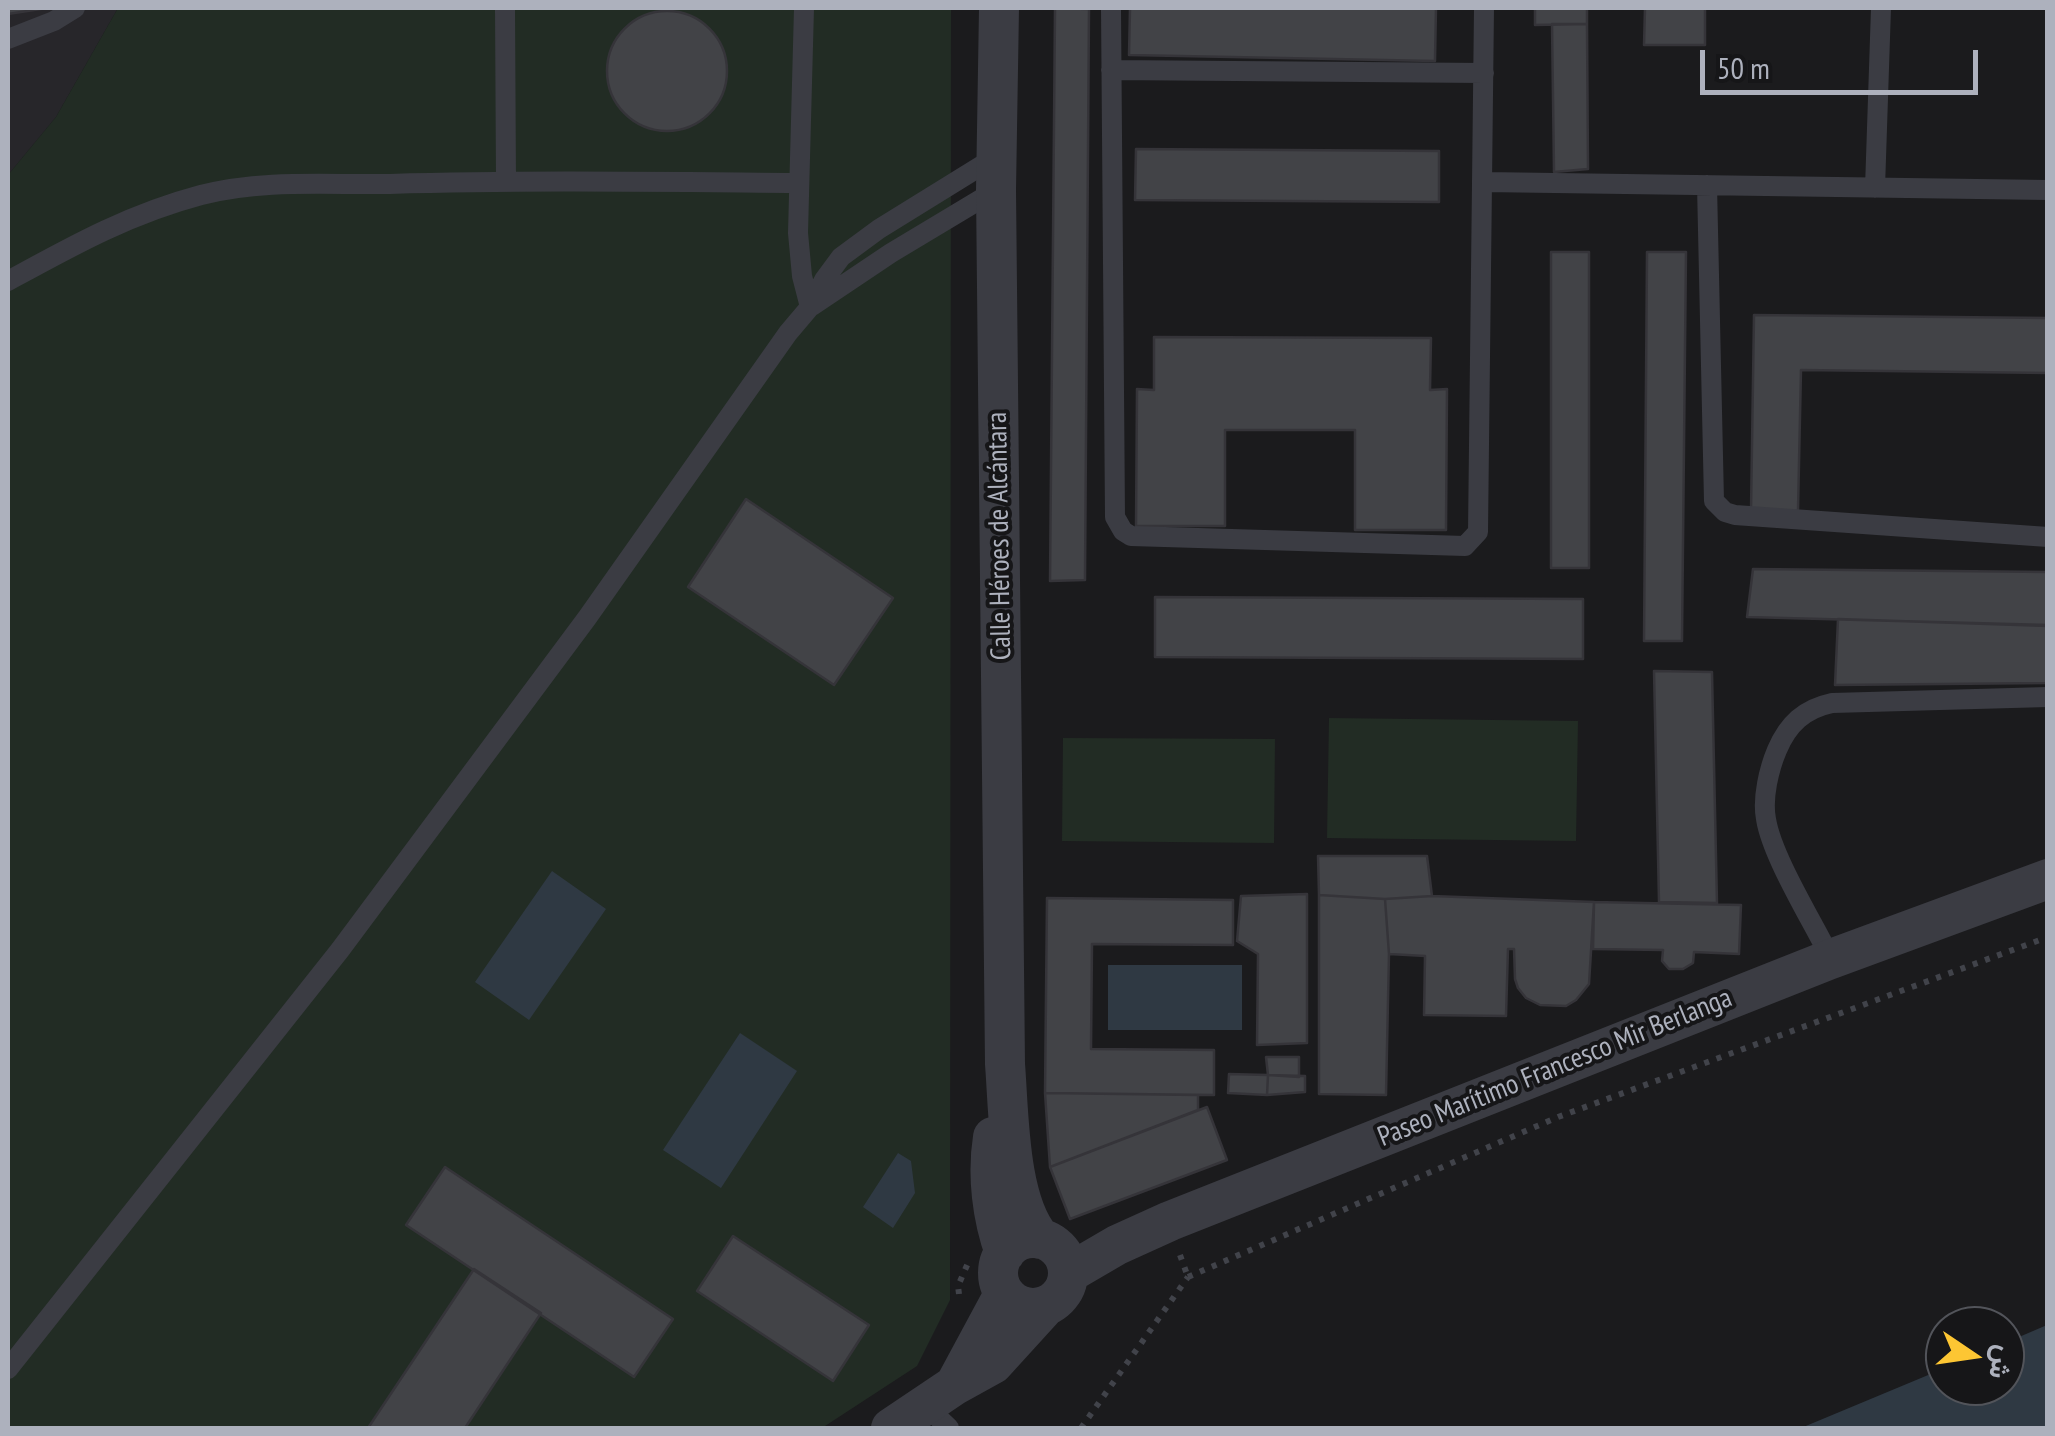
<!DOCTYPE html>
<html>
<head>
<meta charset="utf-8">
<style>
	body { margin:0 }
	#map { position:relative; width:2055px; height:1436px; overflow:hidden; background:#1b1b1d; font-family:"PT Sans Narrow",Vazirmatn,sans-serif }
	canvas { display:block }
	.frame { position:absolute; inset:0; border:10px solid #adb1bd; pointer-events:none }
	.north { position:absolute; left:1925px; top:1306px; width:100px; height:100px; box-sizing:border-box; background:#161618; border:2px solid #52545a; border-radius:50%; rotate:103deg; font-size:28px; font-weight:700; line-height:40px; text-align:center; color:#adb1bd }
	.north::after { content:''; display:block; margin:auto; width:35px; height:45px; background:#fdc633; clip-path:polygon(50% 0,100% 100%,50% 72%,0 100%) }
	.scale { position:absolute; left:1700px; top:50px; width:278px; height:45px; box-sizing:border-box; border:5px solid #adb1bd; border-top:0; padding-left:12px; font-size:30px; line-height:35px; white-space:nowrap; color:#adb1bd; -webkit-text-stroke:8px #161618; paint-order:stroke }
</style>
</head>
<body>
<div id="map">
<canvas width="2055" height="1436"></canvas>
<div class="frame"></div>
<div class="north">ش</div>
<div class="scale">50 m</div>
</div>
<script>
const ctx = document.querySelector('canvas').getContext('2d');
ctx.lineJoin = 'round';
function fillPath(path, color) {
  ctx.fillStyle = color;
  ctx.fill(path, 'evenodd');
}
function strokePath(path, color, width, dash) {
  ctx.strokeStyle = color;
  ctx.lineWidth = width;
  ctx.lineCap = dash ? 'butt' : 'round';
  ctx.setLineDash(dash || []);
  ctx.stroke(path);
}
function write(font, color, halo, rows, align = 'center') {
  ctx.font = font + ' "PT Sans Narrow",sans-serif';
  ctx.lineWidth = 8;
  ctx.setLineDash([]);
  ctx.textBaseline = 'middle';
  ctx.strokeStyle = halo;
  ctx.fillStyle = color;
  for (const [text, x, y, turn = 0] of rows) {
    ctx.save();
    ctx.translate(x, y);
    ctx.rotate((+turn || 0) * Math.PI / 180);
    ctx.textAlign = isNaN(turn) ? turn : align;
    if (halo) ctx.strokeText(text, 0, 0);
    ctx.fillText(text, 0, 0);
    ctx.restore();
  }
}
fillPath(new Path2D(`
	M8 8H118L56 117 8 175Z`), '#27262a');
fillPath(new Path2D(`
	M118 8H951L950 1300 917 1366 822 1428H8V175L56 117Z
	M1329 718 1578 721 1576 841 1327 838Z
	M1063 738 1275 739 1274 843 1062 841Z`), '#222c24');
fillPath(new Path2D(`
	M552 871 606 909 529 1020 475 982Z
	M1108 965H1242V1030H1108Z
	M740 1033 797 1071 721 1188 663 1150Z
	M898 1153 911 1161 915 1193 893 1228 863 1207Z
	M2047 1325V1428H1801L1945 1368V1386H2005V1343Z`), '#2f3943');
const building = new Path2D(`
	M8 8H47L8 14Z
	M1055 8 1089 9 1085 580 1050 581Z
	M1130 8H1436L1435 61 1129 55Z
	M1535 8H1587V24L1535 25Z
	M1645 8H1705V45H1644Z
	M607 71a60 60 0 1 1 120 0a60 60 0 1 1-120 0Z
	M1552 24H1587L1588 169 1554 172Z
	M1136 149 1439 151V202L1135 200Z
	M1551 252H1589V568H1551Z
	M1647 252H1686L1682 641H1644Z
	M1754 315 2048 318V373L1801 370 1798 511 1751 510Z
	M1154 337 1431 338 1430 390 1447 389 1446 530H1355V430H1225V526H1136L1137 389 1154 390Z
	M746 499 893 598 834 685 688 587Z
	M1753 569 2048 572V625L1747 617Z
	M1155 597 1583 599V659L1155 657Z
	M1838 619 2048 626V683L1835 685Z
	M1654 671 1712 672 1717 903 1659 902Z
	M1318 856H1427L1432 896 1385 899 1319 895Z
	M1307 894V1043L1257 1045 1258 954 1237 941 1241 896Z
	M1319 895 1385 899 1389 954 1386 1095 1319 1094Z
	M1432 896 1594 902 1589 984 1576 1000 1566 1006 1540 1005 1526 998 1518 988 1515 979 1514 949H1508L1506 1016 1424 1015 1425 956 1389 954 1385 899Z
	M1047 898 1233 900V945L1092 944 1091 1049 1214 1050V1095L1045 1093Z
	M1594 902 1741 905 1739 954 1694 952 1693 963 1683 969H1669L1662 961 1663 950 1593 949Z
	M1266 1057H1299V1077L1268 1075Z
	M1229 1074 1268 1075 1267 1095 1228 1093Z
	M1268 1075 1305 1076V1092L1267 1095Z
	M1045 1093 1198 1095V1110L1050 1167Z
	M1207 1107 1227 1160 1070 1219 1050 1167Z
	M445 1167 673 1319 634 1377 406 1225Z
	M733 1236 869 1325 833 1381 697 1291Z
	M474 1269 541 1313 465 1428H368Z`);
fillPath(building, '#424347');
strokePath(building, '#353439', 2.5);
strokePath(new Path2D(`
	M1180 1255 1188 1277
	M1188 1277 1558 1117 2048 937
	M959 1294 958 1286 968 1263
	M1081 1428 1188 1277`), '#41434a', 6, [5, 8]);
strokePath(new Path2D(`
	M505 8 506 181
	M804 8 798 233 802 276 810 307
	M1111 8 1115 517 1123 531 1131 536 1465 546 1478 532 1484 8
	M8 39 54 21 75 8
	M1111 70 1484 73
	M1484 182 2048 190
	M1707 185 1714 501 1725 512 1735 515 2048 537
	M1875 188 1881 8
	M8 281C72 246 129 214 201 195 263 179 327 185 390 184 526 180 663 182 799 183
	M812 306 891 253 996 190
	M1831 959C1813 922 1772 857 1766 819 1762 798 1769 769 1777 750 1788 724 1804 709 1832 703L2048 697
	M8 1369 340 950 587 618 788 333 810 307 824 280 841 257 879 229 997 156
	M925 1405 949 1428`), '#3b3c43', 20);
strokePath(new Path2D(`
	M999 8 996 190 1005 1064C1009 1114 1008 1201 1041 1239
	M993 1137C987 1175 992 1217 1005 1253
	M998 1273a35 35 0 1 1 70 0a35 35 0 1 1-70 0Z
	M1069 1273 1117 1245 1170 1221 1831 959 2048 879
	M955 1385 1004 1294
	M891 1428 955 1385 993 1364 1044 1308`), '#3b3c43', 40);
write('28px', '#adb1bd', '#161618', [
	["Calle Héroes de Alcántara",1000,536,-91],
	["Paseo Marítimo Francesco Mir Berlanga",1555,1068,-22]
]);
</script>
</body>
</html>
